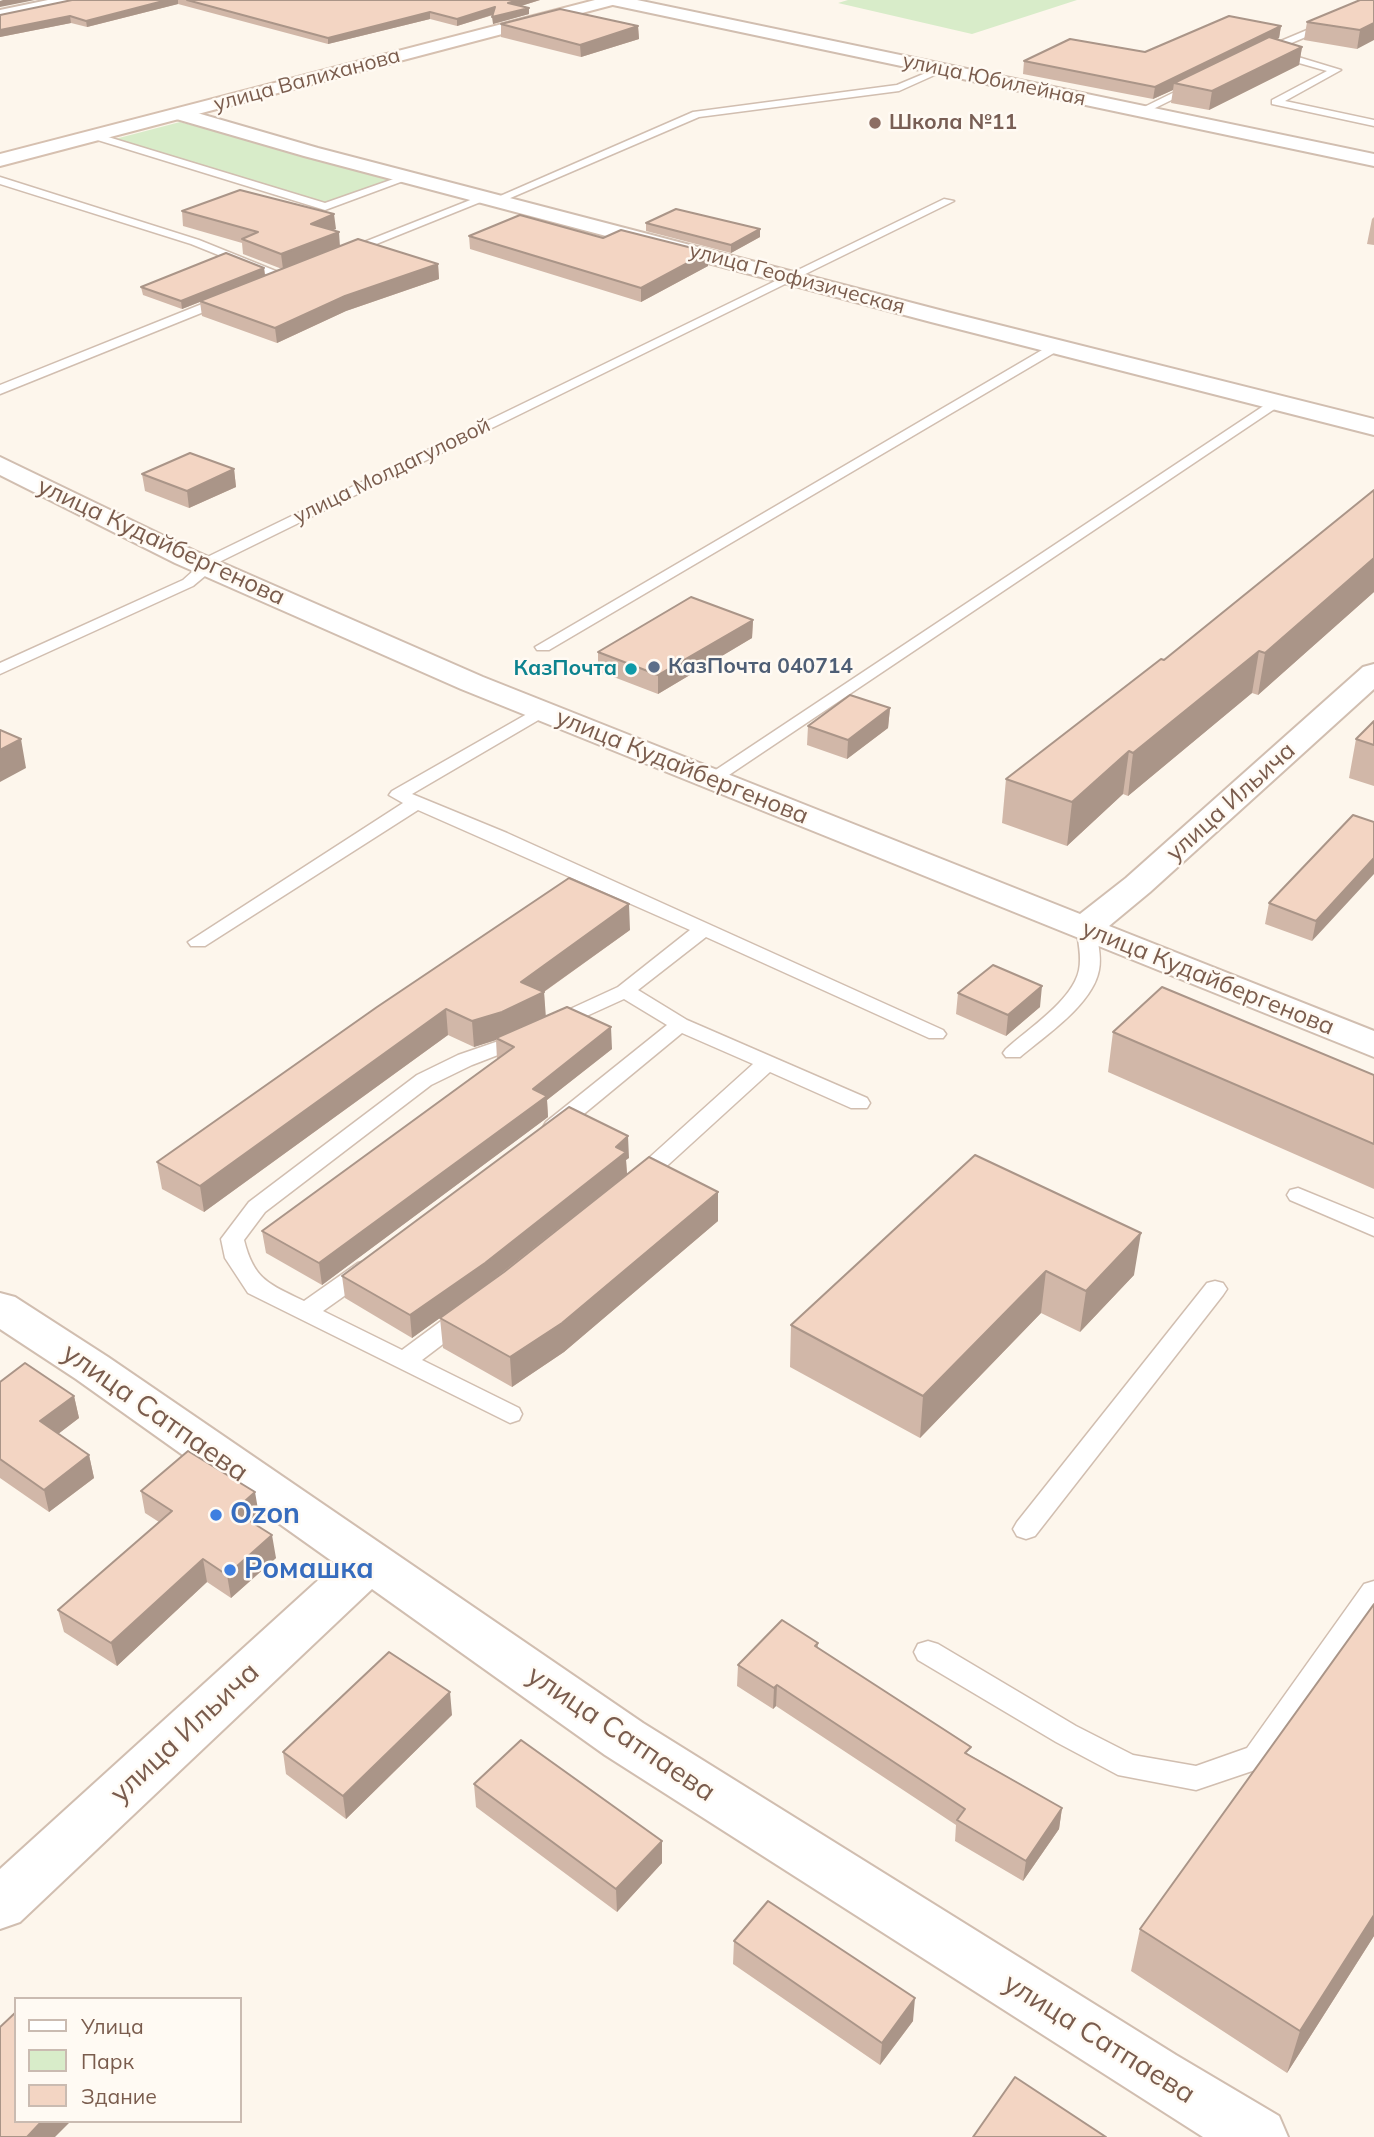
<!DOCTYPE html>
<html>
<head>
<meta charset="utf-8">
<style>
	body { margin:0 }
	#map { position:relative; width:1374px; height:2137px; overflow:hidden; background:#fdf6ec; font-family:Mulish,sans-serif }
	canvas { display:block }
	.legend { position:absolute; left:14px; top:1997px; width:228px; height:126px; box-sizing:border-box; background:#fffaf3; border:2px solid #cabbb1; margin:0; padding:9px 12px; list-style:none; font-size:21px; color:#7a5c4d }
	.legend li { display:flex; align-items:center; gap:14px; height:35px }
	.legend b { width:35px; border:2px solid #cabbb1 }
</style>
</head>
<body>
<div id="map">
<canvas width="1374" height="2137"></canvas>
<ul class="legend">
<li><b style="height:9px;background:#fff"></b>Улица</li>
<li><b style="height:19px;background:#d8ecc9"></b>Парк</li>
<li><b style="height:19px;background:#f3d5c3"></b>Здание</li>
</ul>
</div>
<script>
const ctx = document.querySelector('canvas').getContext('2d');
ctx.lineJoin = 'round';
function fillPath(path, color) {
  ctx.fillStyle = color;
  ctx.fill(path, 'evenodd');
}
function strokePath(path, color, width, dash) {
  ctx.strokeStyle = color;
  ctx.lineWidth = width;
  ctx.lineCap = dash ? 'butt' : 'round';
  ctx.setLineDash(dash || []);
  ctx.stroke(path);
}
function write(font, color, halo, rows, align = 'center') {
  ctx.font = font + ' Mulish,sans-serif';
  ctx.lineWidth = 5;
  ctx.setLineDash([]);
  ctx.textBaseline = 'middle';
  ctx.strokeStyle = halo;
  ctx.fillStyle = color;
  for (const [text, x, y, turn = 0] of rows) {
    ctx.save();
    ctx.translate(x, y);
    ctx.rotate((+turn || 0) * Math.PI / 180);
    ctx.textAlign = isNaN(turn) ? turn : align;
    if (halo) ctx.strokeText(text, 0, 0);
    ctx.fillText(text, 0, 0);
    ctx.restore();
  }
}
fillPath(new Path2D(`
	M848 0H1077L972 34 838 3Z
	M180 122 396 179 326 204 115 139Z`), '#d8ecc9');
const lane = new Path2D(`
	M1374 2V8L1275 50 1341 70 1285 101 1374 120V126L1272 104V100L1327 71 1271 55 1270 52 1257 55V51Z
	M940 67 948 69 899 91 699 117 501 202 491 200 693 112 897 85Z
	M1193 83 1202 85 1145 113 1136 111Z
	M95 133 325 203 405 175 414 177 325 210 91 138V134Z
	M0 177 199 240 288 276 278 279 191 244 0 184Z
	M483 195 493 197 349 255 339 252Z
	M944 199 954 201 209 567 205 576 193 586 0 674V663L183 580 193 571 197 562Z
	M227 294 233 298 231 301 0 394V385Z
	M1054 343 1060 347 1059 350 549 650H537L535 647Z
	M1274 399 1279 400V406L717 783H705L702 779Z
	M541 706 547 707 549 711 547 715 412 794 507 833 943 1030 946 1034 943 1038H929L706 937 638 990 687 1020 867 1098 870 1103 867 1108H851L770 1072 646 1185 638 1187 630 1185 627 1180 630 1175 753 1064 682 1033 562 1132H546L543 1127 546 1122 667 1025 624 999 558 1029H544L541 1025 544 1021 618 987 690 930 418 810 205 946H191L188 942 403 803 389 795 392 791Z
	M1086 921 1096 927C1097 941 1102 956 1099 970 1093 1004 1045 1036 1020 1057H1006L1003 1053 1006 1049C1028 1029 1073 1000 1079 970 1082 956 1078 941 1076 927Z
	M522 1033 529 1035 532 1039 529 1043 472 1065 431 1085 265 1212 244 1240C254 1280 269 1284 304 1301L358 1263 366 1261 374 1263 378 1269 374 1275 323 1311 402 1350 456 1310 464 1308 472 1310 476 1316 472 1322 422 1360 519 1408 522 1414 519 1420 510 1423 248 1293 225 1258 221 1239 249 1202 417 1075 458 1055Z
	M1298 1188 1374 1219V1236L1290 1200 1287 1195 1290 1190Z
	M1215 1281 1223 1283 1227 1289 1223 1295 1035 1536 1026 1539 1017 1536 1013 1529 1017 1522 1207 1283Z
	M1374 1581V1613L1267 1766 1196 1790 1118 1775 1056 1742 918 1660 914 1652 918 1644 928 1641 938 1644 1076 1726 1133 1755 1196 1766 1247 1748 1364 1584Z`);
const street = new Path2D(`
	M48 0H79L77 3 0 20V10Z
	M605 0H637L1374 154V166L613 5Z
	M180 108 318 148 947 312 1374 419V435L931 322 304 156 173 118 171 114Z
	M0 457 195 551 483 677 1080 914 1126 878 1363 667 1374 664V689L1150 892 1109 926 1374 1031V1057L461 689 175 563 0 475Z
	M0 1293 15 1297 108 1357 643 1723 1176 2055 1279 2116 1288 2137H1203L605 1755 372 1589 20 1922 0 1929V1869L336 1564 76 1379 0 1329Z`);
const secondary = new Path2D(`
	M595 0H622L620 3 0 166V154Z`);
strokePath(lane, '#d1beb0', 3);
strokePath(street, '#d1beb0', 4);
strokePath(secondary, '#d6c0b0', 4);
fillPath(lane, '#fff');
fillPath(street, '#fff');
fillPath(secondary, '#fff');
fillPath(new Path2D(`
	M72 0H540L521 6 529 8V14L493 24V15L457 26 430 19 328 44 178 4 87 27 71 23 0 37V15Z
	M1374 0 1357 49 1304 40 1307 22Z
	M501 24 638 26 639 39 581 57 501 37Z
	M1281 26 1279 38 1277 39 1302 47 1299 65 1209 110 1171 103 1173 90 1153 99 1023 74 1024 61 1145 52Z
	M182 211 336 229 332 230 340 246 438 264 439 279 346 311 277 343 202 316 200 302 182 309 143 295 141 287 264 268 265 276 282 269 243 254 242 243 183 226Z
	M1374 217V245L1367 244 1372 219Z
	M646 223 760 229V237L731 253 646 231Z
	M469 236 603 238 708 252V266L641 302 470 249Z
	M234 469 236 487 189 508 145 491 142 474Z
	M1374 490V592L1258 695 1252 693 1128 796 1123 794 1067 846 1002 823 1006 779 1164 660Z
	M753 620 752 638 658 694 598 671V652Z
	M890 708 888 728 847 759 807 745 808 726Z
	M1374 721V786L1349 778 1356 739Z
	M1353 815 1312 941 1265 924 1269 903Z
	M630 930 544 992 545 1016 612 1049 547 1100 548 1117 322 1285 266 1253 262 1231 497 1059 496 1040 474 1047 448 1035 204 1212 162 1189 157 1162 377 1007Z
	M958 993 1040 1007 1006 1036 956 1014Z
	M1113 1032 1374 1075V1189L1108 1072Z
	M975 1155 1134 1275 1080 1332 1041 1313 920 1438 790 1367 791 1325Z
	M629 1158 626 1160 627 1174 718 1192V1221L564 1352 512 1387 443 1348 440 1318 469 1297 412 1338 345 1298 342 1276Z
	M0 1382 74 1396 79 1418 58 1434 89 1455 94 1478 49 1512 0 1478Z
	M141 1491 259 1515 251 1522 276 1558 231 1598 207 1582 117 1666 64 1632 58 1610 159 1522 145 1513Z
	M818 1643V1648L970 1755 1062 1808 1059 1829 1023 1881 955 1841 956 1825 776 1706 773 1709 737 1686 738 1665Z
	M452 1715 346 1819 286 1774 283 1752Z
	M474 1784 662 1863 617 1912 476 1807Z
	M1140 1929 1374 1936 1287 2073 1131 1971Z
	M734 1941 913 2021 880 2065 733 1964Z`), '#d1b7a8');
fillPath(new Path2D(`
	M3 0H35L0 7V1Z
	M167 0H178V4L87 27 86 21Z
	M519 0H540L508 10V3Z
	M495 7V14L457 26V19Z
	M529 8V14L493 24 492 17Z
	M430 12V19L328 44V38Z
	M70 16 71 23 0 37V30Z
	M1374 23V40L1357 49 1360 30Z
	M638 26 639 39 581 57 580 45Z
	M1281 26 1279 38 1183 85 1174 83 1173 90 1153 99 1155 87Z
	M1302 47 1299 65 1209 110 1212 91Z
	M334 214 336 229 312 238 311 224Z
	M760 229V237L731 253V245Z
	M339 232 340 247 283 269 281 254Z
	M708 252V266L641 302V288Z
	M438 264 439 279 346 311 277 343 275 328 345 296Z
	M264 268 265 276 182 309 181 301Z
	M234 469 236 487 189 508 187 491Z
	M1374 558V592L1258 695 1265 653Z
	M753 620 752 638 658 694V675Z
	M1259 651 1252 693 1128 796 1133 753Z
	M890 708 888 728 847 759 848 740Z
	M21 739 26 768 0 782V750Z
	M1129 751 1123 794 1067 846 1072 802Z
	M1374 858V874L1312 941 1316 921Z
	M629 904 630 930 542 993 544 992 546 1018 496 1038V1040L474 1047 472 1021 521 982Z
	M1042 986 1040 1007 1006 1036 1008 1015Z
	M446 1009 448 1035 204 1212 200 1186Z
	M611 1027 612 1049 547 1100 548 1117 322 1285 319 1263 533 1089Z
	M628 1136 629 1158 626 1160 627 1174 486 1285 412 1338 410 1315Z
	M718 1192V1221L564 1352 512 1387 510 1357Z
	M1141 1233 1134 1275 1080 1332 1086 1291Z
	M1046 1271 1041 1313 920 1438 923 1396Z
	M74 1396 79 1418 45 1444 40 1421Z
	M89 1455 94 1478 49 1512 44 1490Z
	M255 1492 259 1515 238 1534 234 1511Z
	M272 1535 276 1558 231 1598 227 1575Z
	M203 1559 207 1582 117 1666 111 1643Z
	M777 1685 776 1706 773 1709 774 1688Z
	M450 1692 452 1715 346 1819 343 1796Z
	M1062 1808 1059 1829 1023 1881 1026 1861Z
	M662 1841V1863L617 1912 616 1889Z
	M1374 1915V1936L1287 2073 1300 2031Z
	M915 1998 913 2021 880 2065 882 2043Z
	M42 2121H71L55 2137H27Z`), '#aa9588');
const building = new Path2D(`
	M72 0H167L86 21 70 16 0 30V15Z
	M187 0H519L508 3 529 8 492 17 495 7 457 19 430 12 328 38Z
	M1360 0H1374V23L1360 30 1307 22Z
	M560 9 638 26 580 45 501 24Z
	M1229 16 1281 26 1155 87 1024 61 1070 39 1145 52Z
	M1269 37 1302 47 1212 91 1174 83Z
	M240 190 334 214 311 224 339 232 281 254 242 239 258 232 182 211Z
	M676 209 760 229 731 245 646 223Z
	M520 215 603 238 621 230 708 252 641 288 469 236Z
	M358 239 438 264 345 296 275 328 200 301Z
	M226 253 264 268 181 301 141 287Z
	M190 453 234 469 187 491 142 474Z
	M1374 490V558L1265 653 1259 651 1133 753 1129 751 1072 802 1006 779 1161 659 1164 660Z
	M691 597 753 620 658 675 598 652Z
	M850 695 890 708 848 740 808 726Z
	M1374 721V745L1356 739Z
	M0 730 21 739 0 750Z
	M1353 815 1374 822V858L1316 921 1269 903Z
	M569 878 629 904 521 982 544 992 502 1012 472 1021 446 1009 200 1186 157 1162 377 1007Z
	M993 965 1042 986 1008 1015 958 993Z
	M1162 987 1374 1075V1144L1113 1032Z
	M567 1007 611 1027 533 1089 547 1096 319 1263 262 1231 514 1047 496 1038Z
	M569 1107 628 1136 616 1147 626 1152 485 1263 410 1315 342 1276Z
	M975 1155 1141 1233 1086 1291 1046 1271 923 1396 791 1325Z
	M649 1157 718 1192 562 1323 510 1357 440 1318 504 1272Z
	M25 1363 74 1396 40 1421 89 1455 44 1490 0 1459V1382Z
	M188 1451 255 1492 234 1511 272 1535 227 1575 203 1559 111 1643 58 1610 172 1511 141 1491Z
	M1374 1604V1915L1300 2031 1140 1929Z
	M782 1620 818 1643 815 1646 971 1747 965 1753 1062 1808 1026 1861 957 1820 965 1809 777 1685 774 1688 738 1665Z
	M389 1652 450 1692 343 1796 283 1752Z
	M521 1740 662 1841 616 1889 474 1784Z
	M768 1901 915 1998 882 2043 734 1941Z
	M16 2012V2121H42L27 2137H0V2027Z
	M1015 2077 1106 2137H973Z`);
fillPath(building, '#f3d5c3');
strokePath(building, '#aa9588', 2);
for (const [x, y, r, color] of [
	[875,123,7,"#8d6e63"],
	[654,667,7,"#5c6f8a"],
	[631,669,7,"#0f9aa8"],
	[216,1515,7,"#3f7fe0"],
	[230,1570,7,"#3f7fe0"]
]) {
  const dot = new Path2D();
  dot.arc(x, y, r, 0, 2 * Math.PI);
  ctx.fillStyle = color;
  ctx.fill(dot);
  strokePath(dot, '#fffaf3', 2.5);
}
write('21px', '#7a5c4d', '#fffaf3', [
	["улица Валиханова",307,80,-15],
	["улица Юбилейная",994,80,12],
	["улица Геофизическая",797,279,15],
	["улица Молдагуловой",392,471,-26]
]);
write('bold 21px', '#785e54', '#fffaf3', [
	["Школа №11",889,123]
], 'left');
write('bold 21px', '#4e5e75', '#fffaf3', [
	["КазПочта 040714",668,667]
], 'left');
write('bold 21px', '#0d838f', '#fffaf3', [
	["КазПочта",617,669]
], 'right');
write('24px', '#7a5c4d', '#fffaf3', [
	["улица Кудайбергенова",161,542,25],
	["улица Кудайбергенова",682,767,22],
	["улица Ильича",1231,802,-42],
	["улица Кудайбергенова",1208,978,22]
]);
write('28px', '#7a5c4d', '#fffaf3', [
	["улица Сатпаева",155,1413,35],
	["улица Ильича",185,1733,-43],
	["улица Сатпаева",621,1734,34],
	["улица Сатпаева",1099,2039,32]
]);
write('bold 28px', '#366cbe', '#fffaf3', [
	["Ozon",230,1515],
	["Ромашка",244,1570]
], 'left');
</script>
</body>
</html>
